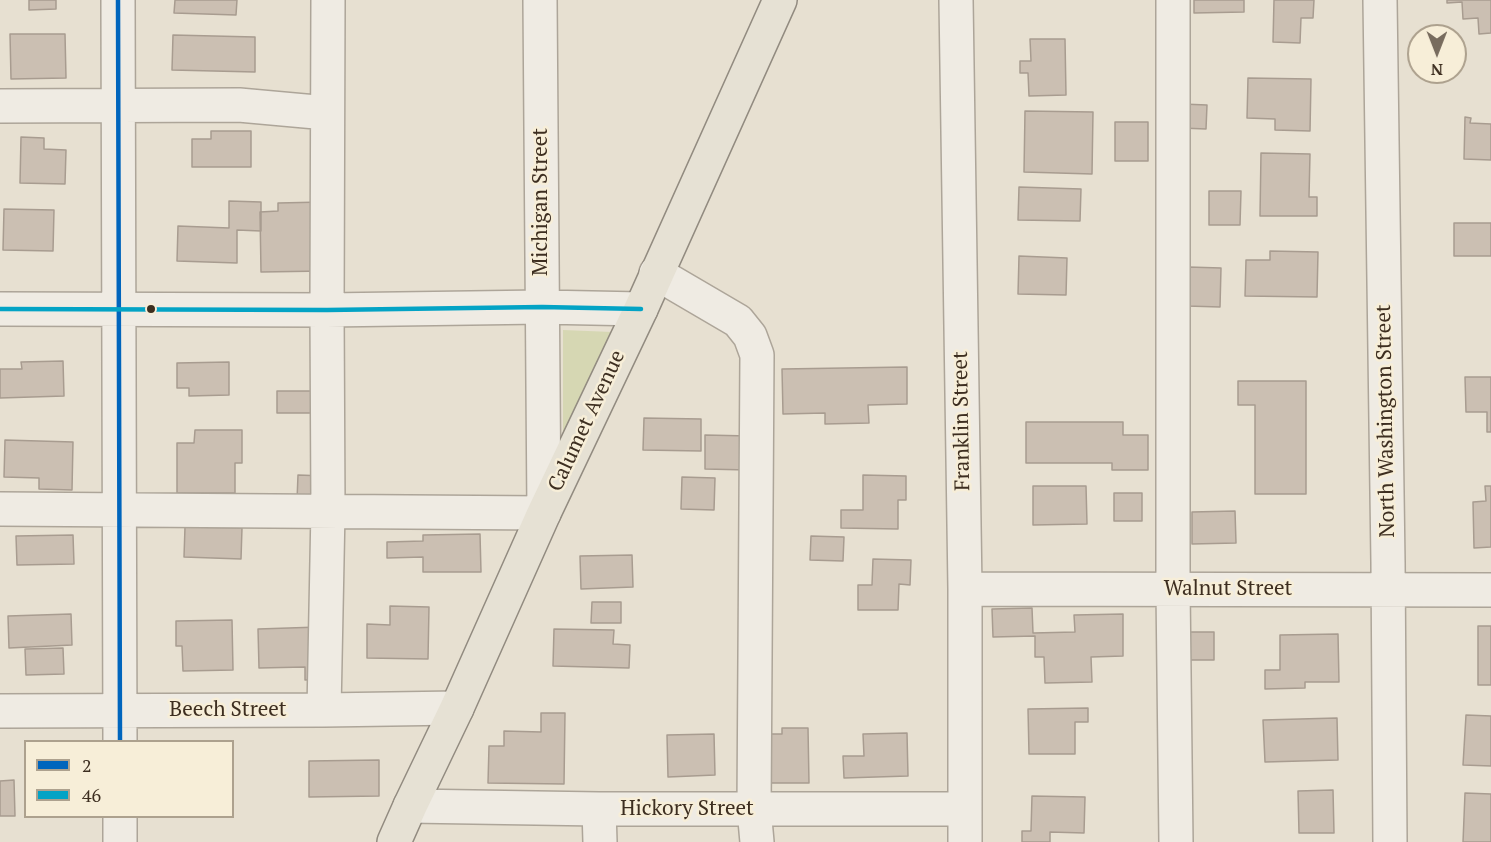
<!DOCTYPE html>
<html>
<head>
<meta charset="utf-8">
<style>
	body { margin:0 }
	#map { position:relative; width:1491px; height:842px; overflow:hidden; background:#e7e0d1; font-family:"PT Serif",serif }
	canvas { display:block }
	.legend { position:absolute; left:24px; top:740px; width:210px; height:78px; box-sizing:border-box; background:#f7eed8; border:2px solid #ada18e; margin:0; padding:8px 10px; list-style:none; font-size:18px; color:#3d2e20 }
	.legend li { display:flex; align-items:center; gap:12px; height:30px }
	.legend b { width:30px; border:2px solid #ada18e }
	.north { position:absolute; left:1407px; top:24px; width:60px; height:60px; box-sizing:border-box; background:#f7eed8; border:2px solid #ada18e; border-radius:50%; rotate:180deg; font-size:16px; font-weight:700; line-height:24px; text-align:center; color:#3d2e20 }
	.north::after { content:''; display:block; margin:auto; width:21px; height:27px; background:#786c5e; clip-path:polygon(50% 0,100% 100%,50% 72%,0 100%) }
</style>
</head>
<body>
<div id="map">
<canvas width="1491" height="842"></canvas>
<ul class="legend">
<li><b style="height:8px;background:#0065bd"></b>2</li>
<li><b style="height:8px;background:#03a3c5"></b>46</li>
</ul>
<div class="north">N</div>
</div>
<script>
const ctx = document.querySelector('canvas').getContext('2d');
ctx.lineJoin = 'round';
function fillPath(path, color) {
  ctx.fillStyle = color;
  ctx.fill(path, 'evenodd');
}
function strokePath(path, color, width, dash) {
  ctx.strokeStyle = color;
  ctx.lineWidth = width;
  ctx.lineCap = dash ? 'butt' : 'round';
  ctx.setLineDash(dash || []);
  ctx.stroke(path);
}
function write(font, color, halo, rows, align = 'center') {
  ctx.font = font + ' "PT Serif",serif';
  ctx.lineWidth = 5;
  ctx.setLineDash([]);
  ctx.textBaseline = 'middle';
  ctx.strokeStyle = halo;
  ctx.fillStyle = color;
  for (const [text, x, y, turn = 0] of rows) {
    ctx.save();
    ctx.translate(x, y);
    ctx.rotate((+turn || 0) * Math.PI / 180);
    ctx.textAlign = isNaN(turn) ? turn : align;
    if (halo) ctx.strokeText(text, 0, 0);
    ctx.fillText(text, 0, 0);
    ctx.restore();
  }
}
fillPath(new Path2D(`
	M563 330 612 332 563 440Z`), '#d6d7b3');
const building = new Path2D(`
	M29 0H56V9L29 10Z
	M175 0H237L236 15 174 13Z
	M1194 0H1244V12L1194 13Z
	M1274 0H1314L1313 18H1301L1300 43 1273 42Z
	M1447 0H1491V33L1479 34 1478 18 1463 19 1462 2 1447 3Z
	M10 34H65L66 78 11 79Z
	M173 35 255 37V72L172 70Z
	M1030 39H1065L1066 95 1029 96 1028 73H1020V61H1031Z
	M1248 78 1311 79 1310 131 1275 130V119L1247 118Z
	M1182 104 1207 105 1206 129 1181 128Z
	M1025 111 1093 112 1092 174 1024 172Z
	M1465 117 1471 118 1470 123 1491 124V160L1464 159Z
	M1115 122H1148V161H1115Z
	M211 131H251V167H192V139H211Z
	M21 137 44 138V149L66 150 65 184 20 183Z
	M1261 153 1310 154 1309 197H1317V216H1260Z
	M1019 187 1081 189 1080 221 1018 220Z
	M1209 191H1241L1240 225H1209Z
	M229 201 261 202V231L237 230V263L177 261 178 226 229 228Z
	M323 202 324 271 261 272 260 212 278 211V203Z
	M4 209 54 210 53 251 3 250Z
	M1454 223H1491V256H1454Z
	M1270 251 1318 252 1317 297 1245 296 1246 260H1270Z
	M1019 256 1067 258 1066 295 1018 294Z
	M1188 267 1221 268 1220 307 1187 306Z
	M63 361 64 396 0 398V369H22L21 362Z
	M229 362V395L189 396V388H177V363Z
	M907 367V404L868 405 869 423 825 424V413L783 414 782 369Z
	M1465 377H1491V432H1487V412H1466Z
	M1238 381H1306V494H1255V405H1238Z
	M277 391H311V413H277Z
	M644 418 701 419V451L643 450Z
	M1026 422H1123V435H1148V470H1112V463H1026Z
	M195 430H242V463H235V493H177V443H194Z
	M705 435 749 436 748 470 705 469Z
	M5 440 73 442 72 490 39 489V478L4 477Z
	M298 475 325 476 324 501 297 500Z
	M863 475 906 476V500H898V529L841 528V510H863Z
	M682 477 715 478 714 510 681 509Z
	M1033 486H1086L1087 524 1033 525Z
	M1485 486H1491V547L1474 548 1473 502 1486 501Z
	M1114 493H1142V521H1114Z
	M1235 511 1236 543 1192 544V512Z
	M185 527 242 528 241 559 184 557Z
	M480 534 481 572H423V557L387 558V542L423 541V535Z
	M73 535 74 564 17 565 16 536Z
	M811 536 844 537 843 561 810 560Z
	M632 555 633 587 581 589 580 556Z
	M873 559 911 560 910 585 899 584 898 610H858V585H872Z
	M592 602H621V623H591Z
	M390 606 429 607 428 659 367 658V624L390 625Z
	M1032 608 1033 633 1075 632 1074 615 1123 614V656L1091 657 1092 682 1045 683 1044 657H1035V636L993 637 992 609Z
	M71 614 72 645 9 648 8 616Z
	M232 620 233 670 183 671 182 646H176V621Z
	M1478 626H1491V685H1478Z
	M319 627 320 679 305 680V667L259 668 258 629Z
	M554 629 614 630 613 644 630 645 629 668 553 666Z
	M1190 632H1214V660H1190Z
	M1338 634 1339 682H1305V688L1265 689V670H1280V635Z
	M63 648 64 674 26 675 25 649Z
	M1088 708V722H1075V754H1029L1028 709Z
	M541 713H565L564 784 488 783 489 746H504V731L541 732Z
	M1466 715 1491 716V766L1463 765Z
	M1337 718 1338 760 1265 762 1263 720Z
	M782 728H808L809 783H771V734H782Z
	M907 733 908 776 844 778 843 756H864L863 734Z
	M714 734 715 775 668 777 667 735Z
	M379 760V796L309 797V761Z
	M14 780 15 816H0V781Z
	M1333 790 1334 833H1299L1298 791Z
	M1465 793 1491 794V842H1463Z
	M1032 796 1085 797 1084 833 1050 832V842H1022V831H1031Z`);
fillPath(building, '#cbbfb2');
strokePath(building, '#a89c90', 1.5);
const minor = new Path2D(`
	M118 0 120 742
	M956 0 965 589V842
	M1173 0V589L1176 842
	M1380 0 1388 562 1390 842
	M0 106 239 105 327 113
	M656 273 738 321 750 336 757 355 754 809 757 842
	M0 309 327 310 542 307 641 309
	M0 509 544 513 540 0
	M965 589 1491 590
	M324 710 328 510 327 310 328 0
	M0 711 324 710 457 708
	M410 806 599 809H965
	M599 809 600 842
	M120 816V842`);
const major = new Path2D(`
	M394 842 410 806 457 708 544 513 641 309 780 0`);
strokePath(minor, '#ada599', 36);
strokePath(major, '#928b80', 36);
strokePath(minor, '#efebe3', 33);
strokePath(major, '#e6e1d4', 33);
strokePath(new Path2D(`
	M118 0 120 742`), '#0065bd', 4.5);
strokePath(new Path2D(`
	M0 309 327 310 542 307 641 309`), '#03a3c5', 4.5);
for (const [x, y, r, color] of [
	[151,309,5,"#3d2e20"]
]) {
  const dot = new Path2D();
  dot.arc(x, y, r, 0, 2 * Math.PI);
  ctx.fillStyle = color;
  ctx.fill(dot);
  strokePath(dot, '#f7eed8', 2);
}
write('21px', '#3d2e20', '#f7eed8', [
	["Michigan Street",541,202,-90],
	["Calumet Avenue",587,421,-65],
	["Franklin Street",962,421,-91],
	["North Washington Street",1386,421,-91],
	["Walnut Street",1228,589],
	["Beech Street",228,710],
	["Hickory Street",687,809]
]);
</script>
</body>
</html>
